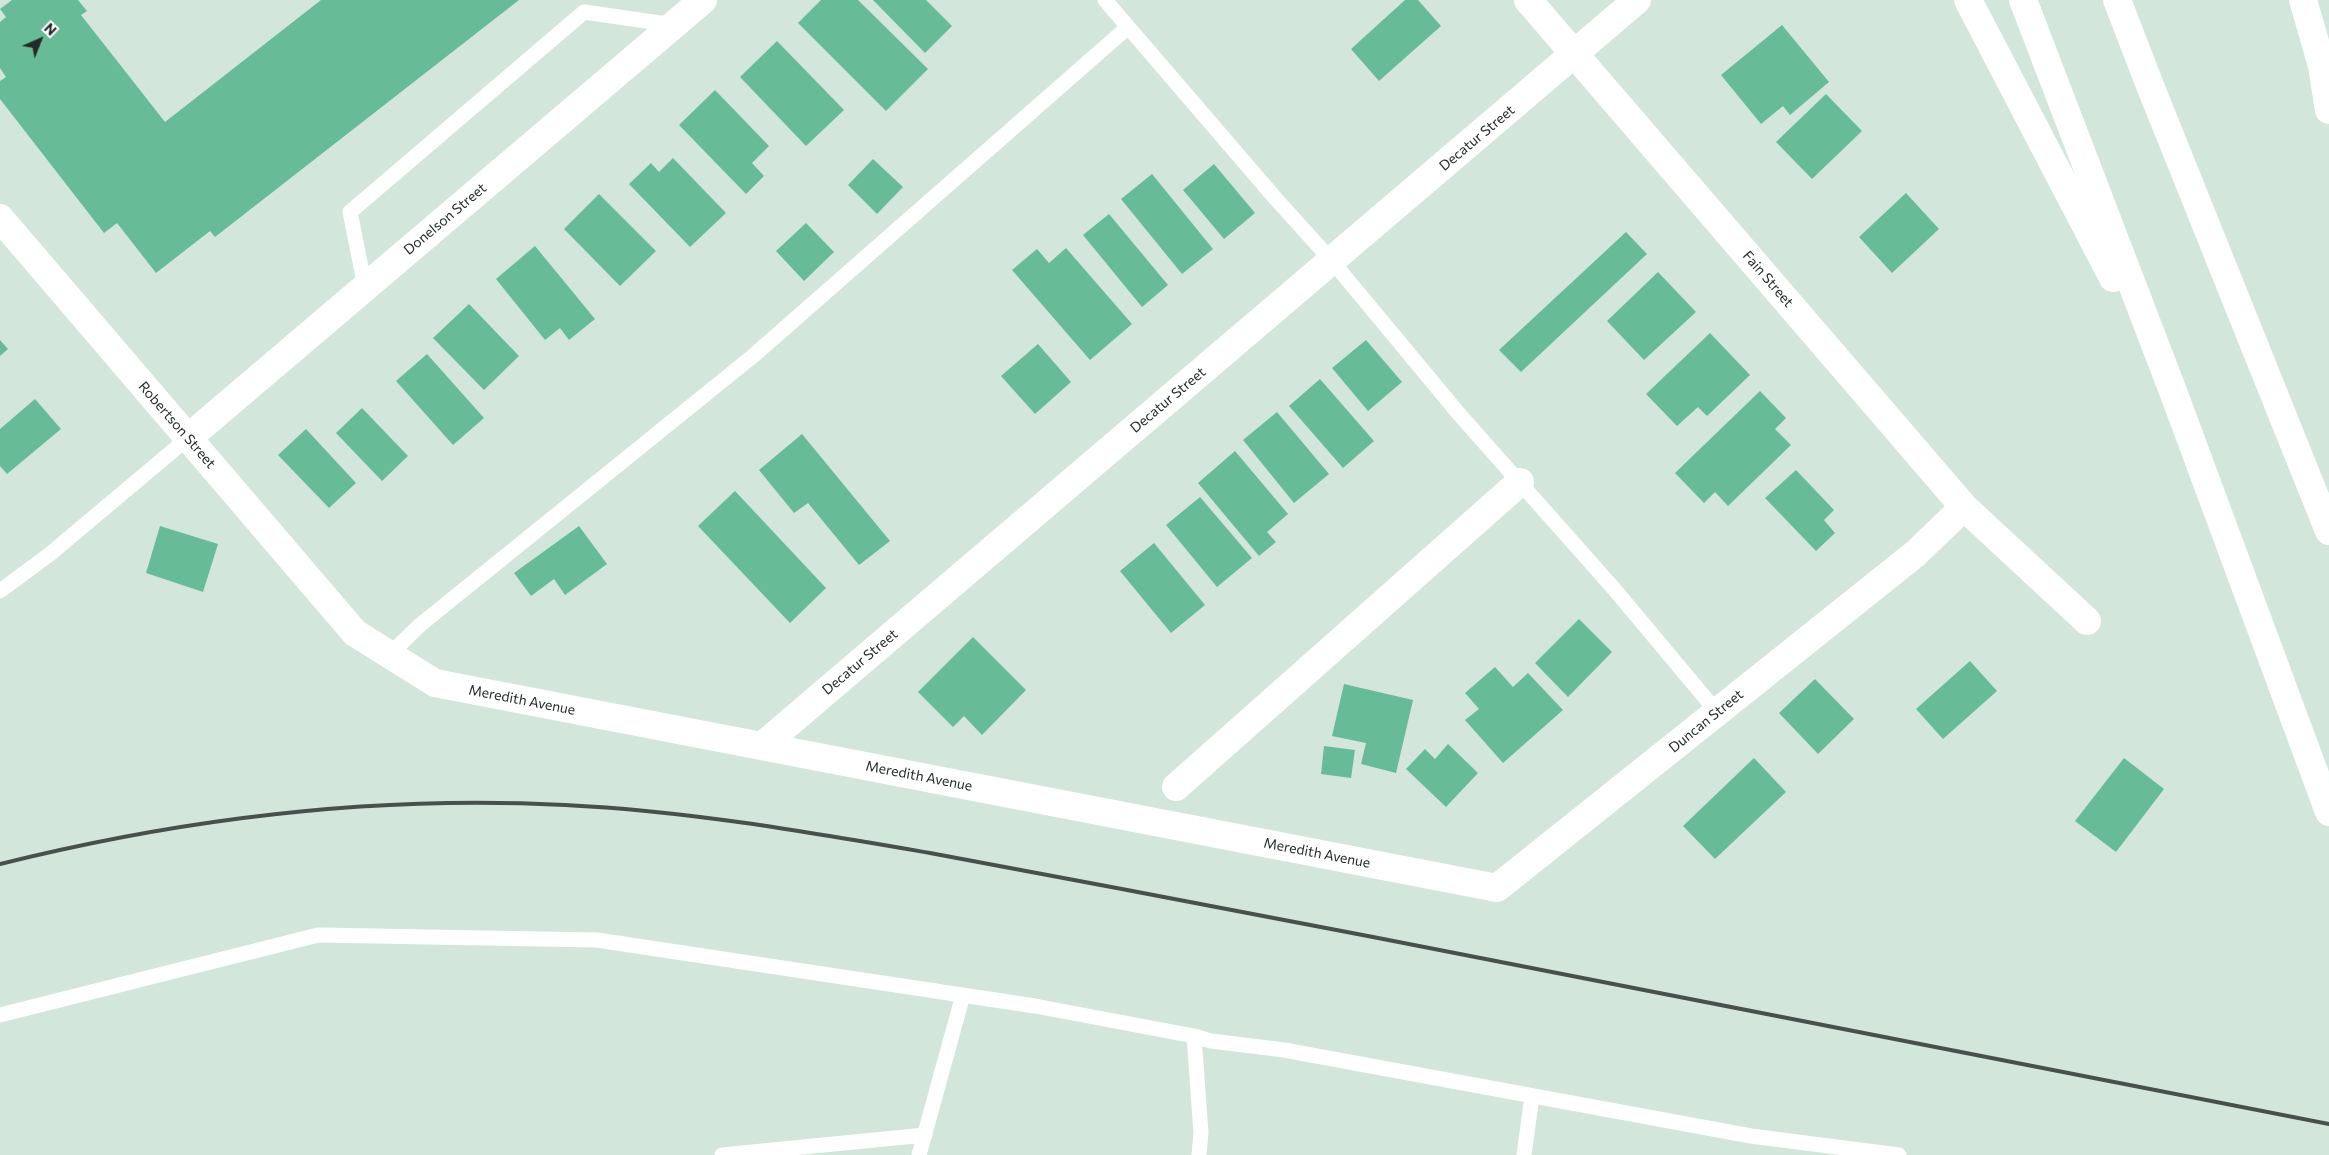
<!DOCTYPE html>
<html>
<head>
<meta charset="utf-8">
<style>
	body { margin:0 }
	#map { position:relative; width:2329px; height:1155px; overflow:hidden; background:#d3e6dc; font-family:Commissioner,sans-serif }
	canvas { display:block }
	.north { position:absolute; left:15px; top:15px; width:50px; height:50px; -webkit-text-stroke:4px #fff; paint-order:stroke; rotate:44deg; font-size:14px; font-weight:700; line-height:20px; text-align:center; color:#232a27 }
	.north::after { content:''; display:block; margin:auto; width:18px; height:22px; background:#232a27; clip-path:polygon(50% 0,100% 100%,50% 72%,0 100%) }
</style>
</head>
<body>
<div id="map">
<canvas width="2329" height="1155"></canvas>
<div class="north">N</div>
</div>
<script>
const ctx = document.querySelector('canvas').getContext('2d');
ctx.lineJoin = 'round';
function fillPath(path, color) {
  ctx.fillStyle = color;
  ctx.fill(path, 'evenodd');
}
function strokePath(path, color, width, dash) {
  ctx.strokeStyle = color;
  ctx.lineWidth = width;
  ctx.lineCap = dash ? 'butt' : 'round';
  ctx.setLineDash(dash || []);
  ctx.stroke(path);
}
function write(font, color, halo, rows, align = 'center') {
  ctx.font = font + ' Commissioner,sans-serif';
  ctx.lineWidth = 4;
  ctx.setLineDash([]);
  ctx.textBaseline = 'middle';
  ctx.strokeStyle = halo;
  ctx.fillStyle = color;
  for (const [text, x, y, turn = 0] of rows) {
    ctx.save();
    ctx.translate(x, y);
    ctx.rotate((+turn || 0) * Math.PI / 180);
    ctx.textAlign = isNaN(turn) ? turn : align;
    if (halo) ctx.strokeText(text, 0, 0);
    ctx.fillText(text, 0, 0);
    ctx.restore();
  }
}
fillPath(new Path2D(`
	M12 0H78L87 11 81 15 165 122 321 0H519L215 237 210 231 156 273 117 223 104 233 0 99V81L6 77 0 68V22L6 17 0 9Z
	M821 0H858L928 69 886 111 798 23Z
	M873 0H926L952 26 925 53Z
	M1405 0H1418L1441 26 1379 81 1351 49Z
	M1782 25 1829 82 1790 115 1783 106 1761 124 1721 75Z
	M777 41 844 110 806 146 740 77Z
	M715 90 769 146 752 163 764 176 746 194 679 125Z
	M1826 94 1862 131 1812 179 1776 142Z
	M673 158 726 213 690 247 629 184 651 163 659 172Z
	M873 159 903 187 877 214 848 185Z
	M1214 164 1255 213 1224 239 1183 190Z
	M1152 174 1213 249 1182 274 1121 199Z
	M1906 193 1939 229 1892 273 1859 237Z
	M599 194 656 251 620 286 564 229Z
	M1109 214 1168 285 1142 307 1083 235Z
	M806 223 834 252 804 281 776 251Z
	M1626 232 1647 254 1521 372 1499 350Z
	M535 246 595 319 569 340 560 328 545 340 496 279Z
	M1066 248 1132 324 1090 360 1012 270 1037 249 1049 263Z
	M1658 272 1696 312 1644 360 1607 321Z
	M469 304 519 356 484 390 433 338Z
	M1710 333 1750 375 1707 416 1698 407 1677 426 1646 394Z
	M0 340 8 349 0 356Z
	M1366 340 1402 382 1368 411 1332 368Z
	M1038 344 1071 382 1035 414 1001 376Z
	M427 354 484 418 453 445 396 381Z
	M1320 379 1374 441 1343 468 1289 406Z
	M1760 391 1786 418 1775 429 1791 445 1728 506 1715 492 1704 503 1675 473Z
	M35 399 61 429 7 474 0 466V429Z
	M362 408 408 456 382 481 336 433Z
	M1277 412 1329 474 1294 503 1243 440Z
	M306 429 356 483 329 508 278 455Z
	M802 434 890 541 859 565 808 503 794 513 759 470Z
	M1235 451 1288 514 1267 532 1276 542 1259 556 1198 483Z
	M1796 470 1834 510 1824 520 1835 533 1816 551 1765 498Z
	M735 491 826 588 790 623 698 526Z
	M1200 497 1252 558 1217 587 1166 525Z
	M160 526 218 544 203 592 146 573Z
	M579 526 607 564 565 595 554 579 531 596 514 573Z
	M1154 543 1205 605 1171 633 1120 571Z
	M1579 619 1612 652 1568 697 1535 663Z
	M973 637 1026 690 982 735 964 716 953 727 918 692Z
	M1970 661 1997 691 1943 739 1916 709Z
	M1495 667 1513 687 1528 673 1563 710 1503 763 1465 720 1479 709 1465 693Z
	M1815 679 1854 719 1818 754 1779 713Z
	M1344 684 1413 700 1396 773 1361 764 1366 743 1332 736Z
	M1448 744 1478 773 1446 807 1406 769 1425 749 1435 759Z
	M1324 746 1355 750 1351 778 1321 774Z
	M1754 758 1786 792 1715 859 1683 826Z
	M2124 758 2164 789 2116 852 2075 821Z`), '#68bb97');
strokePath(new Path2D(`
	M1105 0 1276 199 1332 261 1459 414 1615 590 1717 712
	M365 287 350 212 584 12 674 25
	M0 591 50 554 188 438
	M389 655 420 625 753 356 1128 27
	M0 1015 318 935 597 940 1035 1006 1194 1036 1201 1133 1199 1155
	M1194 1036 1211 1041 1284 1050 1751 1136 1899 1155
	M722 1155 925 1135
	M919 1155 963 995
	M1524 1155 1532 1096`), '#fff', 15);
strokePath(new Path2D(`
	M0 218 355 633 435 683 1497 888 1915 554 1964 507 1528 0
	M188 438 703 0
	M1964 507 2087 621
	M762 746 1637 0
	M1176 787 1520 482`), '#fff', 28);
strokePath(new Path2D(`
	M1968 0 2113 278
	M2023 0 2174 394 2329 812
	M2117 0 2151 88 2329 531
	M2303 0 2322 66 2329 110`), '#fff', 28);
strokePath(new Path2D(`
	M0 864C185 818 374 795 565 805 688 811 808 832 930 853 1078 880 1225 909 1373 937 1692 1000 2010 1061 2329 1124`), '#47504c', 4);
write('14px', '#232a27', '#fff', [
	["Decatur Street",1477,138,-40],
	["Donelson Street",445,219,-40],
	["Fain Street",1768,279,49],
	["Decatur Street",1168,400,-40],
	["Robertson Street",177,425,49],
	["Decatur Street",860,662,-40],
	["Meredith Avenue",522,700,11],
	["Duncan Street",1706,721,-39],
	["Meredith Avenue",919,776,11],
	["Meredith Avenue",1317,853,11]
]);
</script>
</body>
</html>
